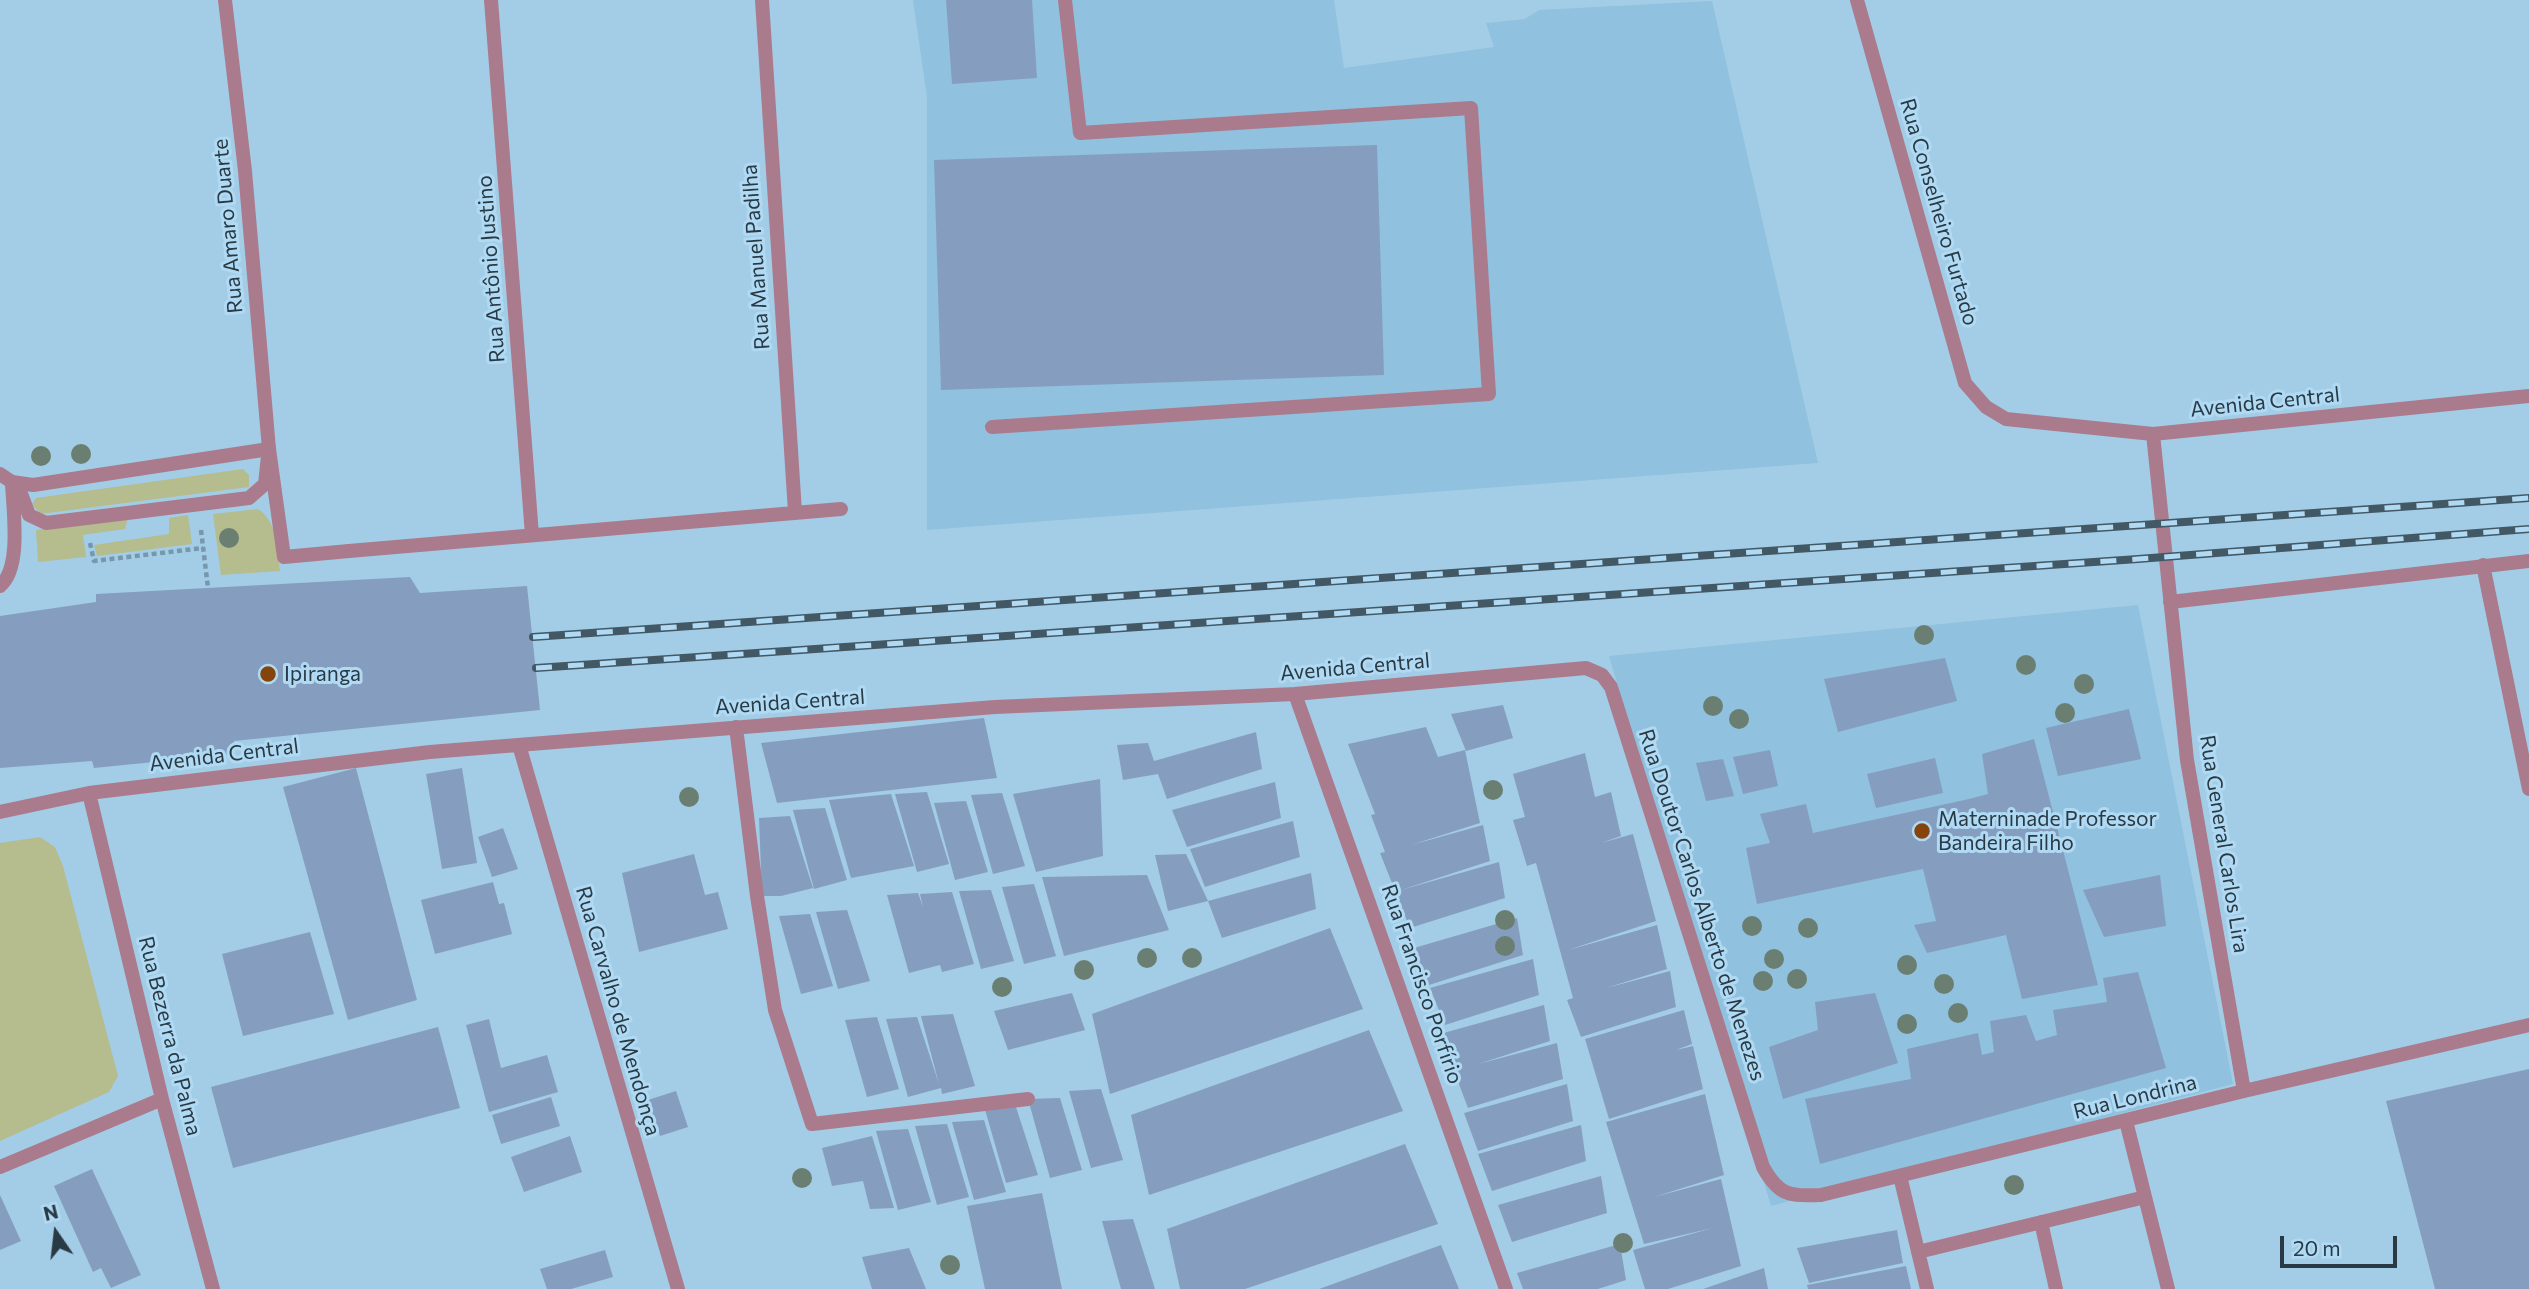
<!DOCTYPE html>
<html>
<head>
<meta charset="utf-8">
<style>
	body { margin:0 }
	#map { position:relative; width:2529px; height:1289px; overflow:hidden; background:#a3cde6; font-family:Commissioner,sans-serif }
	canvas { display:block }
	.north { position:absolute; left:21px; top:1198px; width:70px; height:70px; -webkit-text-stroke:5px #b0daf4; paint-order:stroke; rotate:346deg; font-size:19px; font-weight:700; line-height:28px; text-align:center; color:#293a44 }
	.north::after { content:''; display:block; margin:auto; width:24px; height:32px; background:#293a44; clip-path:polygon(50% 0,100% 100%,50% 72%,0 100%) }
	.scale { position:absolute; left:2280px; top:1236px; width:117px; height:32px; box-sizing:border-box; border:4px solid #293a44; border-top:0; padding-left:9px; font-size:21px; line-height:24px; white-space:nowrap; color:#293a44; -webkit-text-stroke:5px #b0daf4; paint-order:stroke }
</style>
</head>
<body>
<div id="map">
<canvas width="2529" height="1289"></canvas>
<div class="north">N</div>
<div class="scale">20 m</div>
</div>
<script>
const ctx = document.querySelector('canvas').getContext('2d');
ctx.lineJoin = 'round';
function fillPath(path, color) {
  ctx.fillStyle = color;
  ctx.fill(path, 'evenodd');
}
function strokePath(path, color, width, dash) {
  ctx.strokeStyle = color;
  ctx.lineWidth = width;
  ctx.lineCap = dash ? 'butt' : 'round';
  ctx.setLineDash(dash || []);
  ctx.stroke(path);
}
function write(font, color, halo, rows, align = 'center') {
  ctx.font = font + ' Commissioner,sans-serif';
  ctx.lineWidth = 6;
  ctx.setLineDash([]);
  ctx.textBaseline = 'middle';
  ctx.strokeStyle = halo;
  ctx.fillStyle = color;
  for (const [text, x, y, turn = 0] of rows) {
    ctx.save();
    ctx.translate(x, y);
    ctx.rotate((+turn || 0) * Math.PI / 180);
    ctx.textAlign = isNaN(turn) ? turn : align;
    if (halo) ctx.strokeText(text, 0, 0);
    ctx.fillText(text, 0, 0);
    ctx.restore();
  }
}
fillPath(new Path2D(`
	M913 0H1334L1344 68 1494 47 1486 23 1525 19 1539 10 1712 1 1818 463 927 530V97Z
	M2138 605 2233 1084 1771 1206 1609 656Z`), '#90c1de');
fillPath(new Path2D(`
	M243 469 249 475V487L40 514 32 504 36 498Z
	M258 509C278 522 277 549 280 571L221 575 213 514Z
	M188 515 192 544 97 556 94 545 169 534V518Z
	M128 518 125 529 83 535 86 557 38 562 36 530Z
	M40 837 55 847 63 866 118 1076 109 1092 0 1141V843Z`), '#b5bc8d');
fillPath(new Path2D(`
	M946 0H1032L1037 78 952 84Z
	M1377 145 1384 375 941 390 934 160Z
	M410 577 420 593 527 586 540 710 234 741V754L94 768 92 761 0 768V616L96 602V594Z
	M1945 658 1957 701 1838 732 1824 679Z
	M1503 705 1513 738 1466 751 1451 714Z
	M2129 709 2141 759 2058 776 2046 728Z
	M984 718 997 778 777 803 761 743Z
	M1426 727 1438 757 1465 750 1480 823 1411 845 1483 825 1490 861 1401 890 1499 862 1505 898 1410 928 1380 853 1385 852 1371 815 1375 814 1348 744Z
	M1256 732 1262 769 1167 799 1158 774 1123 780 1117 745 1148 743 1154 761Z
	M2034 739 2098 985 2022 999 2006 935 1927 953 1914 925 1936 921 1923 869 1757 904 1746 848 1770 843 1760 814 1806 804 1813 833 1969 799 1988 794 1982 754Z
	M1770 750 1778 786 1743 794 1733 757Z
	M1585 753 1595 797 1611 792 1621 836 1601 843 1633 834 1656 921 1568 950 1657 925 1667 969 1606 988 1670 971 1676 1007 1581 1037 1567 1000 1573 998 1536 863 1527 866 1513 820 1525 817 1513 774Z
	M1935 758 1943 793 1876 808 1867 774Z
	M1723 759 1734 796 1706 801 1696 763Z
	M356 768 417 1000 348 1020 283 787Z
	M462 768 477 863 442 869 426 774Z
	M1100 779 1103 856 1036 872 1013 794Z
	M1275 782 1281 818 1187 847 1172 810Z
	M927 792 949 864 917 872 895 794Z
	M1002 793 1025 866 993 874 971 795Z
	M891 794 914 866 851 878 829 800Z
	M966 801 988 872 955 880 934 803Z
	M825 808 847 880 814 889 793 810Z
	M790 816 813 888 781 896H762L759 818Z
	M1293 821 1300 857 1205 887 1190 849Z
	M503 828 518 869 492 877 478 837Z
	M694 854 705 895 718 892 728 929 639 952 622 873Z
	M1186 854 1208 901 1168 911 1155 855Z
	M1311 873 1316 909 1222 938 1208 901Z
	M1147 875 1169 930 1064 956 1042 877Z
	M2160 875 2166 926 2104 937 2083 890Z
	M493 882 499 904 504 903 512 934 435 954 421 900Z
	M1034 884 1056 956 1024 964 1002 887Z
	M991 890 1014 961 981 969 959 891Z
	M952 892 974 964 942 972 940 965 909 973 887 895 918 893 923 907 920 894Z
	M847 910 870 981 838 989 816 912Z
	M810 914 833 986 801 994 779 916Z
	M1517 918 1523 955 1429 985 1414 948Z
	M1330 928 1363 1009 1110 1094 1092 1014Z
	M310 932 334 1014 243 1036 222 954Z
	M1533 959 1539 995 1445 1025 1430 988Z
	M2138 972 2166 1068 1820 1164 1805 1099 1911 1079 1907 1049 1978 1033 1982 1055 1994 1052 1990 1021 2026 1015 2036 1041 2057 1035 2053 1010 2107 1002 2103 978Z
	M1072 993 1085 1030 1008 1050 994 1011Z
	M1875 993 1898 1063 1783 1099 1769 1047 1818 1030 1815 1002Z
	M1544 1005 1550 1041 1478 1064 1557 1043 1563 1079 1468 1108 1440 1034Z
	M1684 1010 1692 1044 1676 1050 1693 1046 1703 1089 1609 1119 1585 1039Z
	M953 1014 975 1086 942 1094 941 1088 908 1097 886 1019 917 1017 939 1084 921 1016Z
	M877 1017 899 1089 867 1097 845 1020Z
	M489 1019 501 1068 547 1055 558 1092 489 1112 466 1025Z
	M438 1027 460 1108 233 1168 211 1087Z
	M1369 1030 1403 1111 1149 1195 1131 1115Z
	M2529 1069V1289H2435L2386 1101Z
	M1567 1084 1573 1121 1478 1151 1464 1113Z
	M1101 1089 1123 1160 1091 1168 1069 1091Z
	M676 1091 688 1127 660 1136 648 1100Z
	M1705 1094 1724 1175 1654 1197 1721 1179 1741 1266 1668 1289H1645L1633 1250 1713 1228 1644 1244 1606 1122Z
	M551 1097 560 1126 501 1144 492 1115Z
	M1060 1098 1082 1170 1050 1178 1028 1099Z
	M1015 1104 1038 1175 1006 1183 984 1106Z
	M984 1120 1006 1192 974 1200 952 1122Z
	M947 1124 969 1197 937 1205 915 1126Z
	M1581 1125 1586 1161 1492 1191 1478 1154Z
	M908 1129 931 1202 898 1210 876 1131Z
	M570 1136 582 1172 524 1192 511 1157Z
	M872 1136 894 1208 870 1209 863 1181 832 1186 822 1148Z
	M1405 1144 1438 1224 1245 1289H1180L1167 1229Z
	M92 1169 141 1275 111 1288 101 1268 93 1272 54 1186Z
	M1601 1176 1607 1213 1512 1242 1498 1205Z
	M1042 1193 1062 1289H985L967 1206Z
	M0 1195 21 1241 0 1250Z
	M1133 1219 1155 1289H1121L1102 1221Z
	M1897 1230 1903 1263 1809 1283 1797 1248Z
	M1620 1244 1626 1280 1598 1289H1523L1517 1273Z
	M1441 1245 1459 1289H1319Z
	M909 1248 926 1289H872L862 1257Z
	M605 1250 613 1277 571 1289H547L540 1269Z
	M1906 1266 1911 1289H1808L1807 1285Z
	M1764 1268 1768 1289H1703Z`), '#859ebf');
strokePath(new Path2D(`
	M201 530 208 588
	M90 543 94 561 203 548`), '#7798ac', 4.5, [5, 3.5]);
strokePath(new Path2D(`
	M992 427 1489 394 1471 108 1080 133 1065 0
	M17 483 29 515 46 523 249 498 265 484 268 456
	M0 586C22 568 13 510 12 482`), '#aa7b8c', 14);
strokePath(new Path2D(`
	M269 449 284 557 349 551`), '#aa7b8c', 14);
strokePath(new Path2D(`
	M491 0 532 535
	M762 0 795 512
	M1857 0 1965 383 1986 407 2006 419 2153 434 2529 396
	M2153 434 2187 760 2244 1091
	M0 474 12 482 33 485 269 449 245 171 225 0
	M349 551 841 509
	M2483 565 2529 789
	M2170 602 2529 561
	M1295 694 1506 1289
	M736 727 757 896 775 1010 812 1124 1028 1099
	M519 745 678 1289
	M89 793 162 1099 213 1289
	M0 812 89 793 430 752 995 707 1295 694 1586 668 1602 675 1611 687 1763 1167C1779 1196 1789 1196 1821 1195L2244 1091 2529 1025
	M2126 1121 2168 1289
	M0 1167 162 1099
	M1900 1176 1927 1289
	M2041 1222 2056 1289
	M1918 1252 2145 1197`), '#aa7b8c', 14);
const rail = new Path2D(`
	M533 637 2529 498
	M536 668 2138 559 2529 529`);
strokePath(rail, '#425865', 8);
strokePath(rail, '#b0daf4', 5, [16]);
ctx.fillStyle = '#6a7f71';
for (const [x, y] of [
	[81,454],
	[41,456],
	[229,538],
	[1924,635],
	[2026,665],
	[2084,684],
	[1713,706],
	[2065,713],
	[1739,719],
	[1493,790],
	[689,797],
	[1505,920],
	[1752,926],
	[1808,928],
	[1505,946],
	[1147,958],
	[1192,958],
	[1774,959],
	[1907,965],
	[1084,970],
	[1797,979],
	[1763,981],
	[1944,984],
	[1002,987],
	[1958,1013],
	[1907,1024],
	[802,1178],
	[2014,1185],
	[1623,1243],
	[950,1265]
]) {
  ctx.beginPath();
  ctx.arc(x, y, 10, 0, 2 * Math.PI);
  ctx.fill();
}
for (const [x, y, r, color] of [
	[268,674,9,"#84440c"],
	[1922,831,9,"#84440c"]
]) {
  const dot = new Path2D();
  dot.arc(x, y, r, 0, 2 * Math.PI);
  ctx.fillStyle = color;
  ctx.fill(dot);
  strokePath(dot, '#b0daf4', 2.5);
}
write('21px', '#293a44', '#b0daf4', [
	["Rua Conselheiro Furtado",1939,212,74],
	["Rua Amaro Duarte",228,226,-95],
	["Rua Manuel Padilha",756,257,-94],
	["Rua Antônio Justino",491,269,-94],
	["Avenida Central",2265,402,-6],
	["Avenida Central",1355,667,-5],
	["Avenida Central",790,702,-4],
	["Avenida Central",224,755,-7],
	["Rua General Carlos Lira",2224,844,81],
	["Rua Doutor Carlos Alberto de Menezes",1702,905,72],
	["Rua Francisco Porfírio",1422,984,71],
	["Rua Carvalho de Mendonça",618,1011,74],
	["Rua Bezerra da Palma",170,1036,76],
	["Rua Londrina",2135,1097,-14]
]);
write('21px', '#293a44', '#b0daf4', [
	["Ipiranga",284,674],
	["Materninade Professor",1938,819],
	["Bandeira Filho",1938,843]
], 'left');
</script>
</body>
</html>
